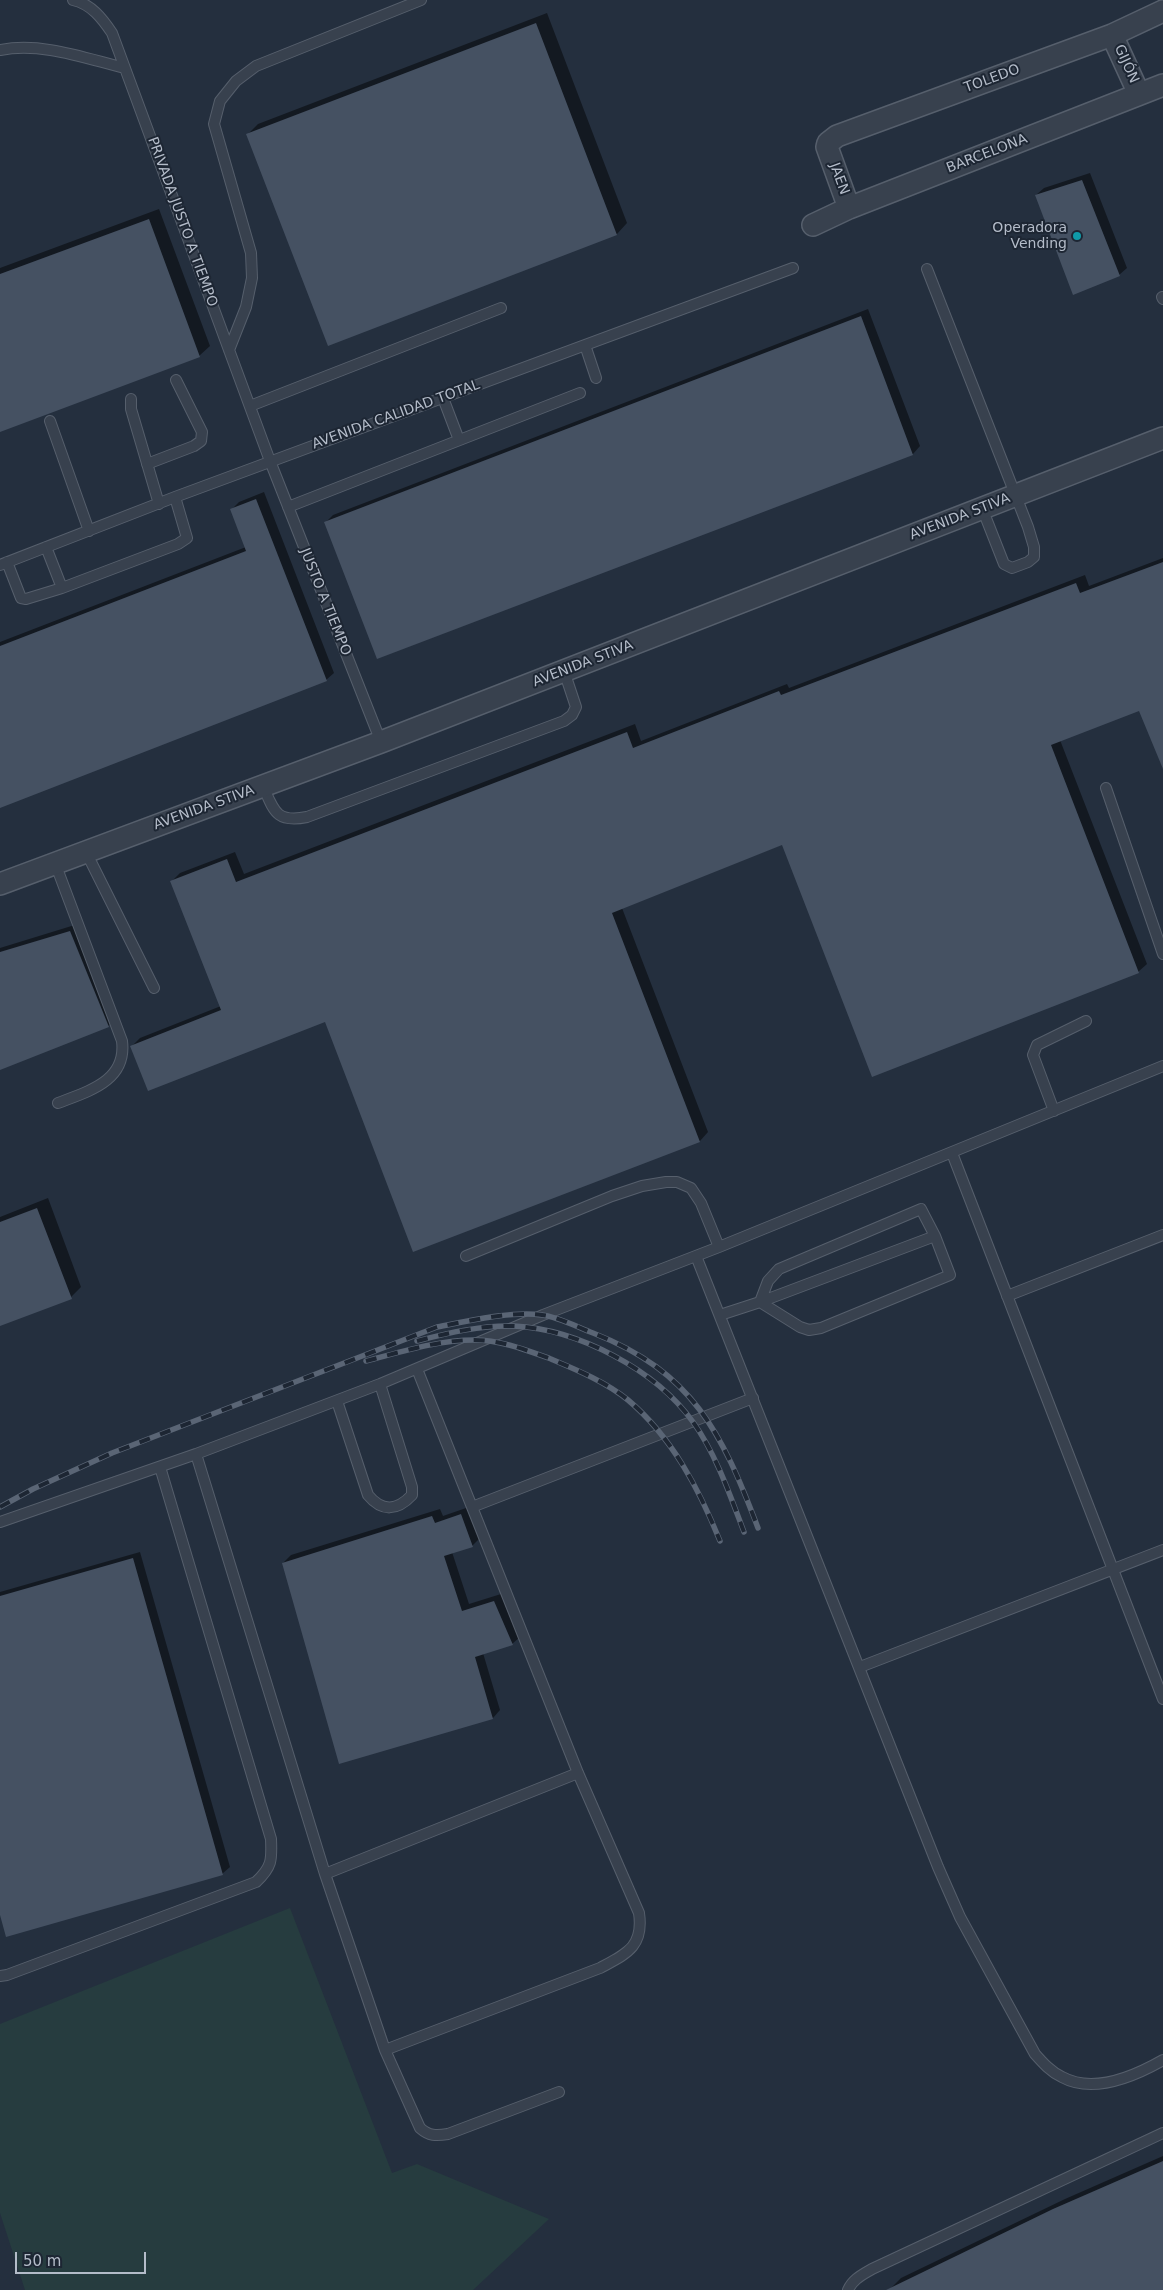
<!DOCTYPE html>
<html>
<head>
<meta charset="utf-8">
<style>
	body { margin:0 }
	#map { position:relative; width:1163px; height:2290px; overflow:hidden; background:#242f3e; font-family:"DejaVu Sans",sans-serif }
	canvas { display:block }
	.scale { position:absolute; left:15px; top:2252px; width:131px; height:22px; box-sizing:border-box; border:2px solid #b4bcc9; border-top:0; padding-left:6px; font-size:15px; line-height:18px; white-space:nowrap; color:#b4bcc9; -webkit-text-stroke:4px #1d2633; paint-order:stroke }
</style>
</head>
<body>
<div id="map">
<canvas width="1163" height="2290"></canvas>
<div class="scale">50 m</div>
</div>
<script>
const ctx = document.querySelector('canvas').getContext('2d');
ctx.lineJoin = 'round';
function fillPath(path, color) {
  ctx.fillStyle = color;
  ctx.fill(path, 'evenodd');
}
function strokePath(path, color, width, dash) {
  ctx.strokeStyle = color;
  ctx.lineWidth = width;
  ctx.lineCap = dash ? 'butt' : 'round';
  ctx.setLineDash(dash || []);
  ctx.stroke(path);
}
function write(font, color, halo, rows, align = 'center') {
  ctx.font = font + ' "DejaVu Sans",sans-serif';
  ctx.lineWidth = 4;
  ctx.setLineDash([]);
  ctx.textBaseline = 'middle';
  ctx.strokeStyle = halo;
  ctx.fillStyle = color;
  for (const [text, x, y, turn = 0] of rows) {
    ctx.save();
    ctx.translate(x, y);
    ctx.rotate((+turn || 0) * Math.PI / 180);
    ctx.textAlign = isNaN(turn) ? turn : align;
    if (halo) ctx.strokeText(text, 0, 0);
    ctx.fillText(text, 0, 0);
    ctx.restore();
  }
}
fillPath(new Path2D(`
	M290 1908 392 2173 417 2164 549 2219 473 2290H25L0 2213V2024Z`), '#263c3f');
fillPath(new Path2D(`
	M547 13 627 223 617 234 329 344 248 134 258 124Z
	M1090 173 1127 268 1119 275 1036 195 1044 188Z
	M159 209 210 346 199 356 0 430V268Z
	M868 309 920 446 913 454 378 658 326 522 333 515Z
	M264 492 334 673 326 680 0 806V642L246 547 232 509 239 502Z
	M1163 558V768L1140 709 1060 740 1147 964 1138 972 783 844 622 908 708 1132 700 1141 414 1250 326 1021 132 1046 140 1038 221 1006 172 881 180 873 235 852 244 874 635 724 641 741 787 684 789 688 1085 575 1089 586Z
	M78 924 116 1019 108 1026 0 1068V948Z
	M48 1198 81 1287 71 1297 0 1325V1217Z
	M469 1507 480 1538 472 1546 452 1552 469 1604 501 1594 520 1637 512 1644 483 1653 500 1710 493 1718 283 1563 291 1555 440 1509 443 1516Z
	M140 1552 230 1867 222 1874 0 1911V1592Z
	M1163 2156V2290L891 2288 901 2278 1065 2199Z`), '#0007');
fillPath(new Path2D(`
	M536 23 617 235 328 346 246 134Z
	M1082 180 1120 276 1073 295 1035 195Z
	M149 219 200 357 0 432V274Z
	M861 316 913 455 377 659 324 522Z
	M256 499 327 681 0 808V646L246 551 230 509Z
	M1163 562V769L1139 711 1051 745 1139 973 872 1077 782 845 612 913 700 1142 413 1252 325 1022 148 1091 130 1046 221 1010 170 881 227 859 236 882 627 732 633 748 779 691 781 695 1076 583 1080 593Z
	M70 931 109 1027 0 1070V952Z
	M37 1208 72 1299 0 1326V1222Z
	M461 1514 473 1547 444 1556 462 1611 494 1601 513 1645 475 1657 493 1719 339 1764 282 1563 432 1516 435 1523Z
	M133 1558 223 1875 6 1937 0 1915V1596Z
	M1163 2161V2290H886L1053 2209Z`), '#455162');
const service = new Path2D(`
	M73 0C91 4 102 18 112 33L270 461 381 742
	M0 50C42 42 84 58 125 68
	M927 269 1028 527 1034 547V557L1028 562 1012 568 1004 564 982 508
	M1162 297 1163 299
	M585 345 596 378
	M229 350 246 307 252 278 251 253 214 124 220 101 236 81 256 66 421 0
	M443 398 459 440
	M131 399V409L159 504
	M250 406 501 308
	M50 421 89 531
	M147 464 194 446 201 441 202 432 176 380
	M288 507 580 393
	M46 547 62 588
	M7 562 21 598 26 599 62 588 178 544 187 538 175 497
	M0 565 175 497 793 268
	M263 786C274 811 276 823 307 817L564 721 572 715 576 707 564 671
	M1106 788 1163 954
	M86 852 154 988
	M55 863 122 1041C127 1081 89 1091 58 1103
	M1054 1111 1033 1055 1037 1045 1086 1021
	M952 1153 1163 1699
	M466 1256 612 1196 642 1186 666 1182H677L691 1188 701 1203 719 1247
	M696 1256 938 1867 960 1917 1035 2054C1043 2063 1051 2072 1062 2077 1093 2094 1135 2076 1163 2060
	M1007 1296 1163 1235
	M720 1315 760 1302 935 1236 921 1209 779 1269 768 1281 760 1302 800 1327 809 1330 821 1328 950 1275 935 1236
	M337 1401 368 1495C382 1512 397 1511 412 1495V1487L380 1384
	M196 1454 325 1874 385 2050 420 2128C429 2136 436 2136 448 2134L559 2092
	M472 1507 753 1398
	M0 1522 196 1454 380 1384 543 1315 719 1247 1163 1066
	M860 1667 1163 1550
	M325 1874 578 1773
	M0 1976 7 1975 256 1882C272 1867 272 1860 271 1839L160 1467
	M385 2050 600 1968C626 1954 644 1947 639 1913L578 1773 417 1369
	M848 2290C853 2279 862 2275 872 2269L1163 2133`);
const minor = new Path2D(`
	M1112 35 1139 94
	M849 208 827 147 828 143 837 136 1112 35 1163 11
	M813 225 849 208 1163 85
	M0 884 381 742 1163 438`);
strokePath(service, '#565f6c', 12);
strokePath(minor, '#565f6c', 24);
strokePath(service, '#38414e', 10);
strokePath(minor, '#38414e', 21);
const rail = new Path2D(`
	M417 1341C448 1333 481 1325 514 1326 578 1329 656 1370 693 1422 716 1454 730 1495 744 1532
	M366 1361C401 1352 438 1340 474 1340 501 1340 526 1350 551 1359 577 1370 606 1382 628 1400 672 1437 699 1489 720 1541
	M0 1507 33 1489 112 1453 437 1327C469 1321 510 1311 542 1315 559 1317 577 1327 593 1333 693 1372 722 1433 758 1528`);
strokePath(rail, '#5a6575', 5.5);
strokePath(rail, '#1d2633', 4, [11]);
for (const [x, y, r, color] of [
	[1077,236,5,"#0f9aa8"]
]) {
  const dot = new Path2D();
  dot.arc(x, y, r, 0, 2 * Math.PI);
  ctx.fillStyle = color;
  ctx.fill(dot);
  strokePath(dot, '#1d2633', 2);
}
write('14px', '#b4bcc9', '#1d2633', [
	["GIJÓN",1126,64,66],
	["TOLEDO",992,79,-20],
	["BARCELONA",987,154,-21],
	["JAEN",839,179,70],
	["PRIVADA JUSTO A TIEMPO",182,222,70],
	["AVENIDA CALIDAD TOTAL",396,415,-20],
	["AVENIDA STIVA",960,517,-21],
	["JUSTO A TIEMPO",325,602,68],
	["AVENIDA STIVA",583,664,-21],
	["AVENIDA STIVA",204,808,-20]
]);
write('14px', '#b4bcc9', '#1d2633', [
	["Operadora",1067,228],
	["Vending",1067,244]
], 'right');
</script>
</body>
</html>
